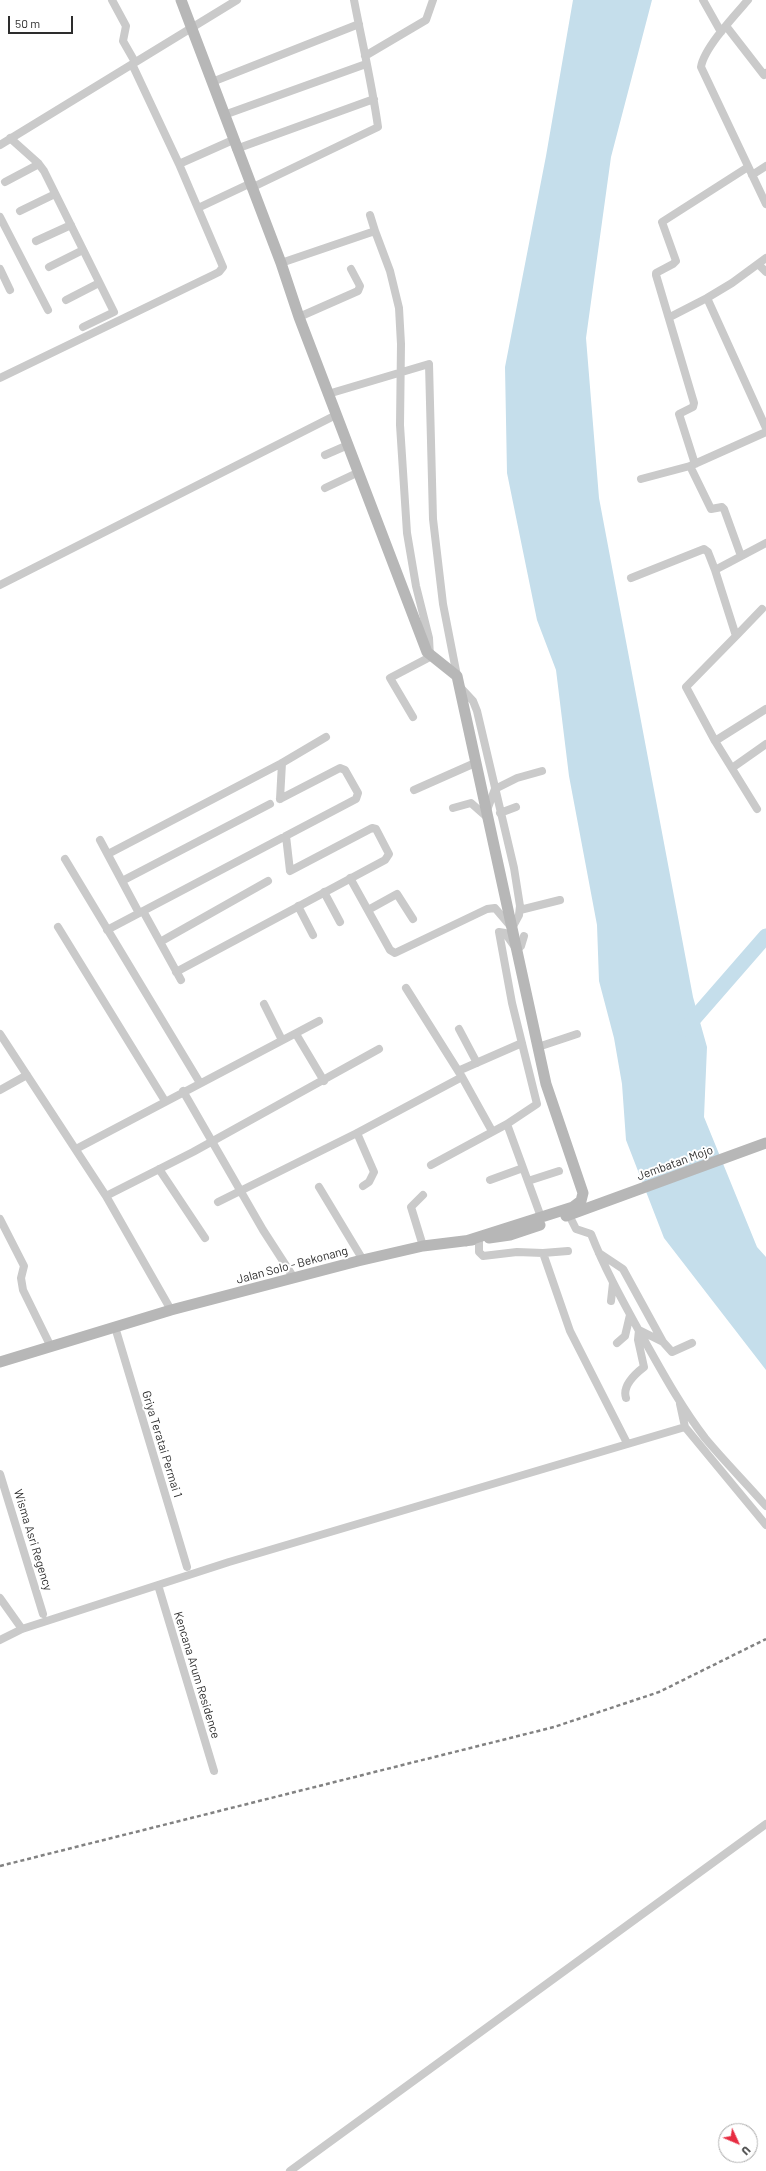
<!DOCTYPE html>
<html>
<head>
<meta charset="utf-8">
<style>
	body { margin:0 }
	#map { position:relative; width:766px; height:2171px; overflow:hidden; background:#fff; font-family:Barlow,sans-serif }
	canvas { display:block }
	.north { position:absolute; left:718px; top:2123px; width:40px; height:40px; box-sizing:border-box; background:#fff; border:1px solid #ababab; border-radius:50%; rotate:134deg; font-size:11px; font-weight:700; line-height:16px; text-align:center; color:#2d2d2d }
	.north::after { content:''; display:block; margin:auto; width:14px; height:18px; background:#e72c41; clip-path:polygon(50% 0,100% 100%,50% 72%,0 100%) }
	.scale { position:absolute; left:8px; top:16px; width:65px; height:18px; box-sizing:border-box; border:2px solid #2d2d2d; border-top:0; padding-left:5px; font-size:12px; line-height:14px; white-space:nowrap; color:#2d2d2d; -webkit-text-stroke:3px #fff; paint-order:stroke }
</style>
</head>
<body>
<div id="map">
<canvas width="766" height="2171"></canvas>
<div class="north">U</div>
<div class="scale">50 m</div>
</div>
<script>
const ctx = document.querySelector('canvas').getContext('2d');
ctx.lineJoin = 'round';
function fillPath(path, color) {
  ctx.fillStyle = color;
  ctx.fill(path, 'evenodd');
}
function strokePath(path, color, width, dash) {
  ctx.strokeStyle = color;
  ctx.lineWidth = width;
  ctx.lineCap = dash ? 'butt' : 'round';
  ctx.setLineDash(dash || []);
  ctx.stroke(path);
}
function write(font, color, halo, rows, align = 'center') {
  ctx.font = font + ' Barlow,sans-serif';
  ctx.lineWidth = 4;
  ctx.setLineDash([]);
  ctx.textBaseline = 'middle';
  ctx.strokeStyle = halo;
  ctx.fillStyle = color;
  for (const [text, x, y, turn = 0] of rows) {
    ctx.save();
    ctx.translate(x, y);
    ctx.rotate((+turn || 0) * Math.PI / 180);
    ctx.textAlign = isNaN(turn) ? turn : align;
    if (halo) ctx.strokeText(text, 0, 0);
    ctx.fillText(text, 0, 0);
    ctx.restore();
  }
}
fillPath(new Path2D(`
	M573 0H652L611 157 586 338 599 498 693 997 707 1047 704 1117 757 1247 766 1257V1370L664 1238 626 1140 622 1084 614 1038 599 981 597 925 569 776 556 670 537 620 507 473 505 367 546 156Z`), '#c5deeb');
strokePath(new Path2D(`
	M685 1029 766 936`), '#c5deeb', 15);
strokePath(new Path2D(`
	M112 0 126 26 123 41 135 62
	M703 0 721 32
	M748 0C735 15 704 48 701 67L766 204
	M726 26 764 75 766 73
	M365 56 426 20 433 0
	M212 82 359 24
	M224 115 366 64
	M10 138 38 163 44 171 114 312 83 327
	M0 145 237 0
	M236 149 374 99
	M179 164 233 140
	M752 175 766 166
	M5 182 39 164
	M251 188 378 127C372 84 362 42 354 0
	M198 208 249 184
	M20 211 55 194
	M0 217 48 310
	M375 231 390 271 399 308 401 344 400 425 407 533 416 586 429 638 430 657 390 678 413 717
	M36 241 71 225
	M766 258 732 283 707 298 766 428
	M281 263 375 231 370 215
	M758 264 766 272
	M49 267 83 250
	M0 269 10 290
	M66 300 99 283
	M299 317 358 291 360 286 351 269
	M670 317 707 298
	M0 378 213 275 219 272 223 267 179 164 132 64
	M328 394 429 364 433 519 443 604 457 676
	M325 455 348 445
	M695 464 679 414 693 407 694 403 656 275V273L673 264 676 261 662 222 748 167
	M690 466 711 509 722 507 724 509 741 556
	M641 479 690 466 766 432
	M325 488 359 472
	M766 543 715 570 736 636 686 687 715 741 766 709
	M631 578 704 549 708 552 715 570
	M0 585 336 415
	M736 636 762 609
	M715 741 757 809
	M732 768 766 744
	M414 790 475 763
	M280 799 282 763
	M453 808 471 803 488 818
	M487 810 495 789 517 778 542 771
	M500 813 516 807
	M100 840 139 913
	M108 854 282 763 326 737
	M65 859 200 1083
	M350 878 390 950 395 953 487 909 495 908 512 928 519 915 520 906 514 868 477 711 473 701 460 687
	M122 881 270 804
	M324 892 340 922
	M298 906 313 935
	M368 910 397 894 413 919
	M520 910 560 900
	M143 911 181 980
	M58 927 165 1101
	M107 930 356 799 358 793 345 770 340 768 280 799
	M160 942 268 881
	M176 972 385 860 389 854 376 829 372 828 290 871 286 836
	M406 988 462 1077 492 1131
	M264 1004 282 1040
	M459 1029 477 1063
	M0 1034 106 1196 171 1310
	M296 1034 324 1081
	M538 1047 577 1034
	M458 1071 522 1043
	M0 1090 27 1075
	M183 1091 263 1230 294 1278
	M507 1124 541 1217
	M357 1133 374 1172 369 1182 363 1186
	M76 1149 319 1021
	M431 1165 507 1124 537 1104 512 1003 499 932 505 933 517 950 521 946 524 936
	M159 1169 205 1238
	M490 1180 523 1168
	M528 1181 559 1171
	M319 1187 363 1260
	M423 1195 411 1207 423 1246
	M106 1196 193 1152 379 1049
	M218 1202 357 1133 462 1077
	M569 1215 576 1229 591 1234C604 1267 621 1298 638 1329 659 1366 679 1404 705 1438 724 1461 746 1483 766 1506
	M0 1219 24 1266 21 1278 23 1290 51 1347
	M479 1239V1252L483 1256 517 1252 543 1253
	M568 1251 543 1253 570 1331 627 1443
	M599 1253 623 1269 663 1342
	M611 1301 613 1283
	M115 1327 187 1567
	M617 1343 625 1336 630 1315
	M626 1398C622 1386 635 1374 644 1367L638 1340 639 1330 663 1342 672 1352 692 1343
	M680 1404 685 1427 766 1525
	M0 1474 43 1614
	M158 1585 214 1771
	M0 1598 22 1629
	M0 1640 22 1629 229 1562 685 1427
	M290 2171 766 1824`), '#cacaca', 8);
strokePath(new Path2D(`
	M181 0 281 263 299 317 427 652 457 676 546 1084 583 1193 581 1201 573 1207 466 1241
	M566 1216 766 1143
	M489 1238 510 1235 540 1225
	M0 1362 171 1310 358 1261 423 1246 472 1240`), '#b7b7b7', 11);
strokePath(new Path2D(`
	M0 1866 554 1727 659 1692 766 1639`), '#828282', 2.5, [4, 3]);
write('12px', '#2d2d2d', '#fff', [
	["Jembatan Mojo",675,1163,-20],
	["Jalan Solo - Bekonang",292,1265,-15],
	["Griya Teratai Permai 1",162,1444,73],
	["Wisma Asri Regency",33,1540,73],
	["Kencana Arum Residence",197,1675,73]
]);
</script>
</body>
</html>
